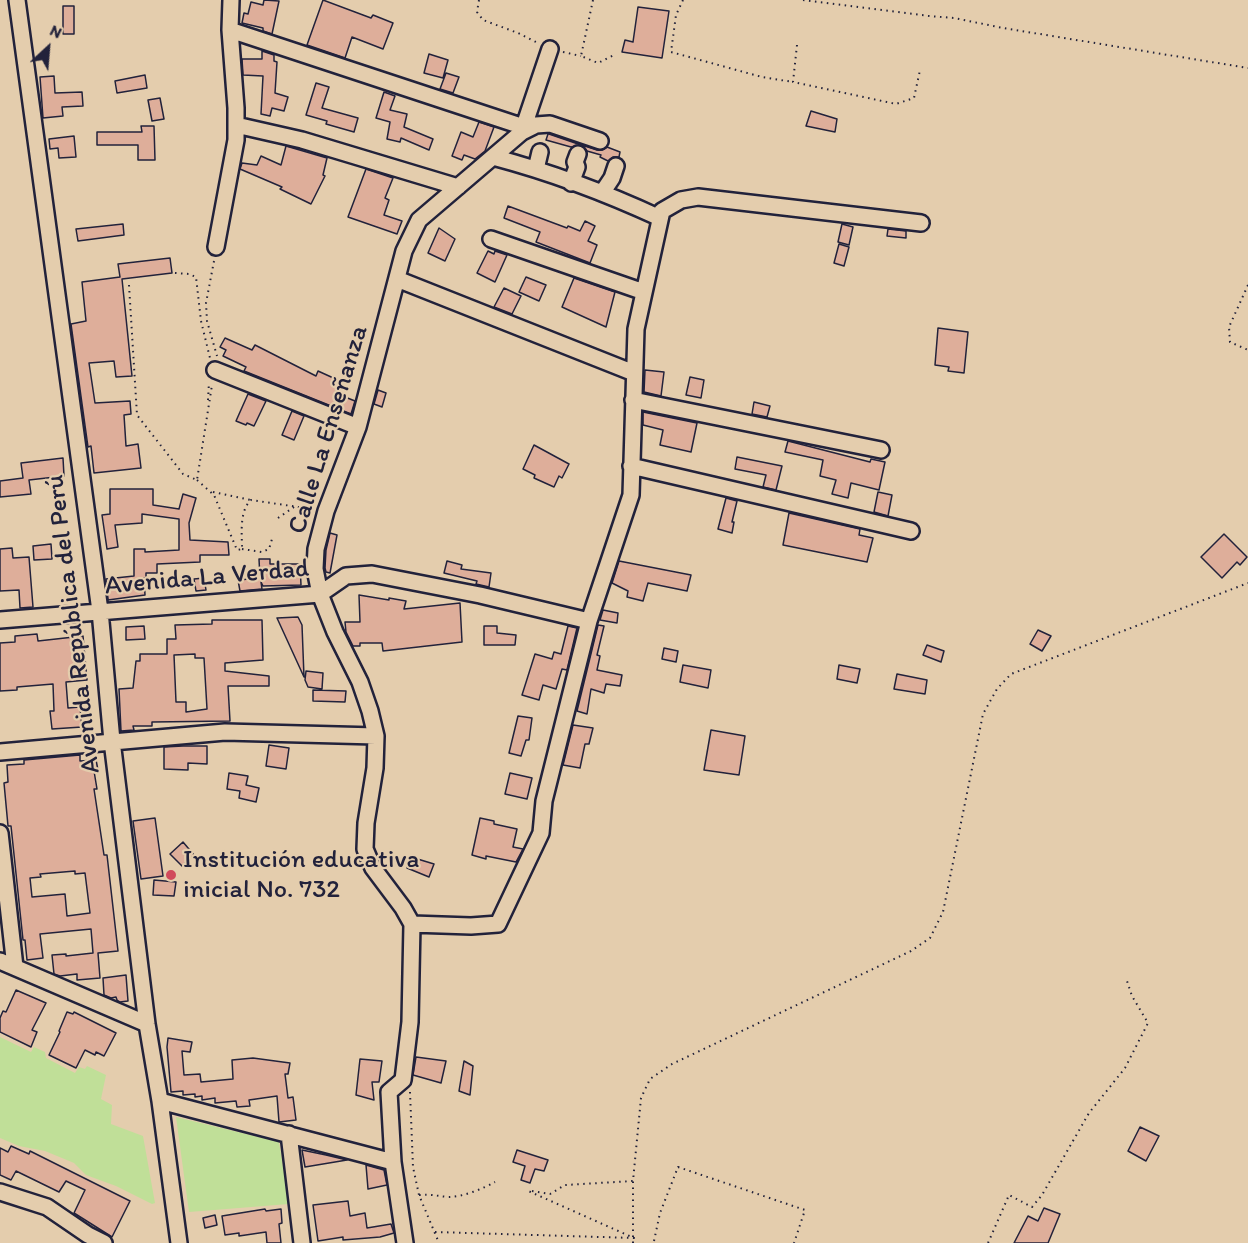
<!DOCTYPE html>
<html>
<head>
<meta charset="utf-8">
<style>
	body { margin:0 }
	#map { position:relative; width:1248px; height:1243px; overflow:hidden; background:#e4cdad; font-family:Itim,sans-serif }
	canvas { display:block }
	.north { position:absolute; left:18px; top:18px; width:60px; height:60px; -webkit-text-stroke:4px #e4cdad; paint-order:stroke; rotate:26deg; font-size:16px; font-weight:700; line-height:24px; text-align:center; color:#22223b }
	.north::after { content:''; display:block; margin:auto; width:21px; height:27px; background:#22223b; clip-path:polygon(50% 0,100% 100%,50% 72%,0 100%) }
</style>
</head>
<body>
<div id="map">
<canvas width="1248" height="1243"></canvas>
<div class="north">N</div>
</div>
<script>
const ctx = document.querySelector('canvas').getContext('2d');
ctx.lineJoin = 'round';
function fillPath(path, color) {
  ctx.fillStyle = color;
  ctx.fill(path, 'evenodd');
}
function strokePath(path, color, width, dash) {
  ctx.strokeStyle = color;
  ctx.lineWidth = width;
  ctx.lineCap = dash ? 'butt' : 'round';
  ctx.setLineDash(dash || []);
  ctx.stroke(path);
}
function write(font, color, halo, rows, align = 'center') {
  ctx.font = font + ' Itim,sans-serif';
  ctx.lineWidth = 4.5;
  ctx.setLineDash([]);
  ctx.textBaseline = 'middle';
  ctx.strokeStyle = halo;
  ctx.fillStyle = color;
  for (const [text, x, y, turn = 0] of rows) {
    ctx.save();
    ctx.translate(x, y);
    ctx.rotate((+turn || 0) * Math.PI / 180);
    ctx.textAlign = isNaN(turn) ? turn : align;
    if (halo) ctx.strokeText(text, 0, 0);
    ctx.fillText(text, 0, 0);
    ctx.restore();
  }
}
fillPath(new Path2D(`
	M0 1037 31 1052 34 1047 45 1052 46 1058 75 1073 79 1067 85 1069 87 1066 106 1075 101 1099 112 1105 111 1124 143 1136 155 1203 152 1204 116 1186 86 1175 74 1163 45 1151 19 1146 0 1138Z
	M176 1117 279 1142 289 1204 189 1212Z`), '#c0df98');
const building = new Path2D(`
	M264 0 279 1 272 34 263 31V28L242 23 244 13 248 14 251 2 263 5Z
	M323 0 371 18 373 15 393 23 383 49 352 37 345 58 307 45Z
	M63 6H74V34H63Z
	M638 7 669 11 662 58 622 52 625 40 633 42Z
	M262 51 274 55V61L277 62 275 93 288 97 284 111 272 108 270 116 261 114 263 76 243 75 242 59H262Z
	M429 54 448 60 443 78 424 73Z
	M446 73 459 77 453 93 440 89Z
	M145 75 147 88 117 93 115 81Z
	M54 76 55 93 82 92 83 106 62 107 63 116 43 118 40 77Z
	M316 83 329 87 322 108 358 118 354 132 326 124 327 121 306 115Z
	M384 92 395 96 390 110 407 114 404 127 433 139 429 150 401 138 400 142 387 139 390 122 376 118Z
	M160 98 164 119 152 121 148 100Z
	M811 111 837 119 835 132 806 126Z
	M479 122 494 127 485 151 475 159 464 155 462 160 452 156 461 132 473 137Z
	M141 126H154L155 160H138V145H97V132H142Z
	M548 134H549L581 145 571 147 546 140Z
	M74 136 76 157 59 158 58 148 50 149 49 139Z
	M582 145 597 150H602L607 147 620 152 619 157H613L608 161 600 157 601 155 587 151Z
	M286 146 327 158 323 175 325 176 311 204 280 189 282 187 240 169 242 163 257 165 261 156 281 165Z
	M366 169 393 178 385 198 389 200 384 215 402 221 397 234 348 217Z
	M508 206 567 228 568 226 580 231 585 221 595 226 588 241 597 245 590 263 536 242 540 232 504 218Z
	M123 224 124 235 78 241 76 229Z
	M842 224 853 227 849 245 838 242Z
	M439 228 455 239 445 261 428 253Z
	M888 229 906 231V238L887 236Z
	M839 244 849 247 844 266 834 263Z
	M488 251 494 254 495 251 507 255 495 282 477 273Z
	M170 258 172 273 122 279 132 376 116 377 114 361 89 363 95 403 130 401 131 414 124 415 126 446 138 444 141 468 94 473 91 446 88 447 71 324 86 321 82 282 120 277 118 264Z
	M526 277 546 285 539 301 519 292Z
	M574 278 615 292 606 327 562 307Z
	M504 288 521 296 512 314 494 307Z
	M938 328 968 332 964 373 948 371 949 367 935 365Z
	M225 338 252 350 255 345 316 376 318 371 340 381 335 393 355 401 351 414 244 371 246 367 223 356 226 350 220 347Z
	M645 370 664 372 661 396 644 392Z
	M690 377 704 380 701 398 686 395Z
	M378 390 386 393 382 407 374 404Z
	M248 394 266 401 254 426 247 423 246 425 236 421Z
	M754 402 770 406 767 417 752 414Z
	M292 411 304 416 294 440 282 435Z
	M643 412 697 423 691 452 660 445 663 430 643 425Z
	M788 441 870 462 871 459 885 462 879 490 851 483 848 498 832 494 836 480 820 476 823 460 785 452Z
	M534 445 569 464 562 478 559 476 554 487 534 478 535 475 523 469Z
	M737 457 782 466 776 490 763 487 766 475 735 469Z
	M63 458 64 476 29 480 31 494 0 497V481L23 478 21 463Z
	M110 489H153V505L179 509 183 494 196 498 189 523 190 540 228 542 229 555H200V562L157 564V573H146V578H144L145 595 108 600 106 579 134 576V549H145V552L179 550V519L142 514V523L115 525 118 547 107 549 102 515 110 514Z
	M878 492 892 495 888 516 874 512Z
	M726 498 737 501 732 522H734L732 533 718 529Z
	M789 513 860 529 859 535 873 538 867 562 783 545Z
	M330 533 337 535 330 573 326 572 325 568 326 550Z
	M1224 534 1247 557 1240 565 1237 562 1222 578 1201 557Z
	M51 544 52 559 34 560 33 546Z
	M12 548 13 558 29 557 33 607 20 608 19 590 0 591V549Z
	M259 559H270V564H300L301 585 263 586 261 582 262 589 240 591 238 580 260 578Z
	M447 561 462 565 461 569 491 573 489 587 476 584 477 581 444 573Z
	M619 561 691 575 687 591 648 583 643 601 627 597 628 591 612 583Z
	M204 578 206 590 196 591 194 579Z
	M359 595 389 600V598L406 601 404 609 460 603 462 642 383 651 382 643H360V646H353L346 632 345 622H360Z
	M603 610 618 613 617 623 600 620Z
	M298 617 302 625 304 677 277 618Z
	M212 620H262L263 660 225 663V671L269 676V686H228L230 721 152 722V726H133L134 730 121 731 119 689 133 688 136 661H140V654H167V639H176L175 625 212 624ZM195 654V658H204L207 709 186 712V702H176L174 655Z
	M598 625 604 626 597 655 600 656 597 670 622 675 620 686 606 684 604 693 591 689 587 714 577 711Z
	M144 626 145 639 126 640V627Z
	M484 626H497V633L516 635 515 645H484Z
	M568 626 577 628 567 670 562 669 556 689 543 685 539 700 522 695 535 654 552 659 554 652 561 654Z
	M1038 630 1051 636 1042 651 1030 644Z
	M37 634 38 641 83 636 87 680 66 682 68 708 80 707 82 727 52 729 50 711H54L53 684 17 687V690L0 691V643L15 642V636Z
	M927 645 944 651 941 662 923 655Z
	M664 648 678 651 676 662 662 659Z
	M683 665 711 670 708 688 680 682Z
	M839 665 860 669 857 683 837 679Z
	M306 671 323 673 322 689 308 687 305 680Z
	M897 674 927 680 925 694 894 689Z
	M313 690 346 691 345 702 313 701Z
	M518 716 532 718 529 740H526L521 756 509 753Z
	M573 725 593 728 589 744H585L580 768 563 765Z
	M711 730 745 736 739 775 704 770Z
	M269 745 289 748 286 769 266 766Z
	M183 746H207V764L188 763V770L164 769V747Z
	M80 755V761L96 760 98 770 94 771 97 789H94L104 855H107L118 951 98 953 100 978 77 980V974L60 976 54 974 52 955 66 954V956L93 953 91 929 40 934 43 958 27 960 25 940H23L11 826H8L4 783 8 782 7 765 24 764V760ZM75 871V874L85 873 90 913 67 916 65 894 32 897 30 878 41 877 40 874Z
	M229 773 248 776 246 785 259 788 256 802 239 798 240 791 227 789Z
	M510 773 532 778 527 799 505 794Z
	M155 818 163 876 141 879 133 821Z
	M480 818 494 821V824L517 829 513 847 523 849 516 862 486 856V859L472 855Z
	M183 842 194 855 182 866 170 854Z
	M411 857 434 864 429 877 407 868Z
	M154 880 176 882 174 896 153 895Z
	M126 975 128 1001 120 1002 117 1000 116 997 111 998 104 995 103 978Z
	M16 990 46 1003 32 1030 37 1032 31 1047 0 1032V1018L3 1011 6 1012Z
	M67 1012 73 1014 74 1012 116 1033 104 1056 96 1052 95 1055 85 1050 76 1068 49 1055 60 1032 59 1031Z
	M168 1038 192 1042 190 1052 182 1051 184 1075 200 1074 201 1082 233 1079 232 1060 253 1058 290 1063 288 1074H285L288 1098 293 1097 296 1120 279 1122 277 1096 249 1100 250 1106 237 1107 236 1101 215 1103V1098L202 1100V1096L195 1097V1094L183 1095V1091L171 1092 167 1047Z
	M416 1057 446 1061 441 1083 413 1075Z
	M360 1059 382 1061 379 1082H372L374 1100 356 1095Z
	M464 1061 473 1066 470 1095 459 1091Z
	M1140 1127 1159 1136 1146 1161 1128 1151Z
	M11 1146 29 1154 30 1151 130 1201 112 1237 74 1213 85 1190 66 1181 59 1192 16 1171 11 1180 0 1175V1148L8 1152Z
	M302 1150 326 1155 347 1160 305 1167Z
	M517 1150 548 1160 544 1171 535 1169 530 1183 521 1180 525 1166 513 1162Z
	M366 1165 384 1170 387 1185 368 1189Z
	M348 1201 350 1216 365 1213 367 1228 391 1224 394 1233 380 1237 343 1240V1237L318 1241 313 1205Z
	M1044 1208 1060 1214 1048 1243H1014L1028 1216 1038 1221Z
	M265 1209 266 1211 281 1209 282 1223 279 1224 281 1243H267L266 1232 239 1236V1233L225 1235 222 1216Z
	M215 1215 217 1225 205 1228 203 1218Z`);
fillPath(building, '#deae9a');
strokePath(building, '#22223b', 1.5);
const minor = new Path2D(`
	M17 0 100 611 112 741 147 1024 160 1101 179 1243
	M230 30 524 127
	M236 125 302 140 458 187
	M522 132 536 125 550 124 600 141
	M493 157C550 172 606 193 660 218
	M536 169 540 152
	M571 183 577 167 575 162 578 154
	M602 193 612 178 616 166
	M491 239 644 292
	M216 247 236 140V108L230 30 231 0
	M397 279 634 373
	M215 370 358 427
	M633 400 881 450
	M631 466 911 531
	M0 620 320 594 346 576 372 574 480 595 589 621
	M0 752 225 732 376 736
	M0 833 15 967
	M412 924 471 926 498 924 541 833 544 801 589 621 631 495 636 329 662 211 681 200 698 197 921 223
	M0 961 147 1024
	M160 1101 393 1162
	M289 1134 302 1243
	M0 1192 47 1207 88 1235 104 1243
	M405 1243 393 1162 389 1092 403 1080 410 1022 412 924 403 908 373 868 365 849 366 823 375 768 376 736 370 711 360 682 335 632 320 594 315 569 316 549 326 511 358 427 404 251 419 220 522 132 550 49`);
strokePath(minor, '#22223b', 20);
strokePath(new Path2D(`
	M479 0 477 12 483 20 518 33 538 43
	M593 0 581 56 598 63 616 54
	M683 0 676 15 671 52 762 77 793 82
	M803 0 929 16 954 18 1003 28 1248 68
	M797 45 793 82 896 104 914 98 920 70
	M563 52 581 56
	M214 261 206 303 207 321 217 356
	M175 273 189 274 196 277 201 321 210 358
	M129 285 137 415 183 474 197 480 212 385
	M1248 285 1229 327 1230 342 1248 350
	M208 400 209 382
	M197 480 214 495 237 550 242 549C242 534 239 511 251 500L312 509
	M213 492 251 500
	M278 518 294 507
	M242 549 262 552 269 549 272 539
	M410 1092 413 1167 419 1195 439 1243
	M532 1191 550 1194 565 1185 633 1181
	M419 1195C431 1194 437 1196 448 1197 463 1197 482 1189 495 1182
	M435 1232 634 1238 526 1190
	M654 1241 660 1213 678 1167 805 1210 794 1243
	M633 1243V1181L641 1098 650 1079 672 1064 911 951 930 938 943 912 983 714 997 689 1011 674 1248 583
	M988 1243 1009 1195 1032 1207 1042 1195 1089 1113 1125 1068 1148 1023 1132 996 1127 981`), '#22223b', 2, [1.5, 4.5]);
strokePath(minor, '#e4cdad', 15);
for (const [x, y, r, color] of [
	[171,875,6,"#d1495b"]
]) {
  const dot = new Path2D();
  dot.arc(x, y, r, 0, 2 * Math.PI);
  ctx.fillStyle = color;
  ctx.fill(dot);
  strokePath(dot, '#e4cdad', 2);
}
write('26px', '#22223b', '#e4cdad', [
	["Calle La Enseñanza",329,430,-73],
	["Avenida La Verdad",207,578,-5],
	["Avenida República del Perú",74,624,-97]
]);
write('26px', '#22223b', '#e4cdad', [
	["Institución educativa",183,860],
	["inicial No. 732",183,890]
], 'left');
</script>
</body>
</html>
